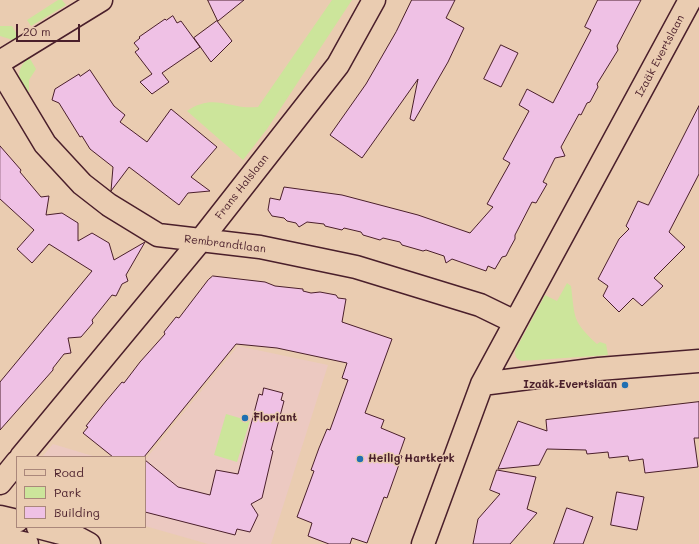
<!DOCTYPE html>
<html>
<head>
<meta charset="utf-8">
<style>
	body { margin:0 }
	#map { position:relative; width:699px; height:544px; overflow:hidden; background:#eaccb1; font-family:Mali,sans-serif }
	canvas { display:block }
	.legend { position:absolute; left:16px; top:456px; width:130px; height:72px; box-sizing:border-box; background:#eaccb1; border:1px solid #aa877b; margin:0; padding:5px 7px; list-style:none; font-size:12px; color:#4a1f2b }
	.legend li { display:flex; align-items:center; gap:8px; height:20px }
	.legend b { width:20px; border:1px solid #aa877b }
	.scale { position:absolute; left:16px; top:24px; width:64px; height:18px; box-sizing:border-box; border:2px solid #4a1f2b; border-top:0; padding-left:5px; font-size:12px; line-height:14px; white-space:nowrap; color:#4a1f2b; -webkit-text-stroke:3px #eaccb1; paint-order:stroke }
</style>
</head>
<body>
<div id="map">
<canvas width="699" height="544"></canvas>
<ul class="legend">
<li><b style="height:5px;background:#eaccb1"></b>Road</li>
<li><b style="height:11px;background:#cce59b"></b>Park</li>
<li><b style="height:11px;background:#efc1e5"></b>Building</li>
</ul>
<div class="scale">20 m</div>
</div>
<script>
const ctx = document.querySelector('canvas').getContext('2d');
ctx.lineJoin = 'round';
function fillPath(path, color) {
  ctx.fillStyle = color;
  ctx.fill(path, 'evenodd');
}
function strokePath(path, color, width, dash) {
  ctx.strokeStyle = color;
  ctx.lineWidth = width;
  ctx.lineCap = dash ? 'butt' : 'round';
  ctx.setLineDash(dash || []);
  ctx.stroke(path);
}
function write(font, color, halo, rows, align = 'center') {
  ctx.font = font + ' Mali,sans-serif';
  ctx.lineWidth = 3;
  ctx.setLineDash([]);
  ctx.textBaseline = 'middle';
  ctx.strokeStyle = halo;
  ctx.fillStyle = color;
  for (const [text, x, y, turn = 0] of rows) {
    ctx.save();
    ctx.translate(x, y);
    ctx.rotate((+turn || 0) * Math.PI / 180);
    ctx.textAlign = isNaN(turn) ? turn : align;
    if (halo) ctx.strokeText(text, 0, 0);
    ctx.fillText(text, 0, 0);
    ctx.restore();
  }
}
fillPath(new Path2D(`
	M238 346 328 365 271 544H208L145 526V460Z
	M53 444 96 457H42Z`), '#ecc9c1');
fillPath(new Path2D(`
	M58 0H62L66 5 31 26 27 20Z
	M332 0H352L267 129 243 160 187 111C214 92 230 110 258 107Z
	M0 26H12L19 38 13 40 0 36Z
	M29 57 36 69 29 80V92L24 95C17 80 16 69 29 57Z
	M567 283 571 286C575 318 572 321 597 344L600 342 606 344 608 355 522 361C516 359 515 357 515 351L545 295 557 301Z
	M226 414 250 421 237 462 214 455Z`), '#cce59b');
const building = new Path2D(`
	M208 0H244L218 21Z
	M412 0H455L446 18 464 28 448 62 414 121 410 119 418 79 362 158 330 135 366 84 396 32Z
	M598 0H641L617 46 618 50 597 84 598 87 590 102 587 103 581 115 579 114 561 147 565 156 555 158 543 182 547 184 536 203 532 202 515 235V239L510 248 506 256 502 257 495 269 488 266 486 271 452 259 446 263 444 256 426 250 423 251 402 245 400 242 383 238 380 240 363 235 361 232 344 228 342 230 325 226 324 224 307 222 299 227 296 223 287 221 284 218 272 216 268 210 270 198 280 200 284 187 342 195 418 215 470 233 493 207 487 204 510 163 503 159 529 111 519 105 527 89 553 103 591 30 585 27Z
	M173 16 177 23 181 21 200 47 162 73 169 82 152 94 140 82 152 74 135 52 139 49 134 43 140 38 139 37 165 19 166 20Z
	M217 21 232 41 211 62 194 38Z
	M501 45 518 53 501 87 484 79Z
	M90 70 114 106 125 115 120 122 147 142 171 109 217 147 191 177 210 191 188 193 179 205 129 167 111 191 113 167 90 149 82 136 80 137 59 103 52 100 55 89 79 74 80 76Z
	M699 106V174L669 232 685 247 654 278 663 286 642 306 633 298 619 312 603 296 608 286 598 279 619 239 629 229 626 226 638 201 648 205Z
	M0 146 21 170 20 172 41 197 49 196 46 215 62 213 78 223V241L92 233 109 243 114 260 145 242 126 275 128 281 122 284 116 296 112 295 92 320 93 323 81 337 68 338 71 353 64 354 53 368V370L0 430V382L92 271 49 244 32 263 17 249 34 230 0 199Z
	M213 276 265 282 275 286 303 289V291L311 293 320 292 336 295 338 298 346 299 342 322 392 339 365 413 384 420 381 428 405 438 399 455 402 456 387 498 384 497 367 543 352 538 350 544H329L308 536 312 523 297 517 314 471 311 470 319 448 327 429 330 430 348 380 342 378 347 363 277 348 236 344 144 457H113L83 433 88 427 86 426 106 401 122 382 124 383 140 362 165 334 164 332 176 317 179 318 208 280Z
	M264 388 283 393 281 400 284 401 271 450 273 451 262 498 251 504 258 515 250 532 237 529 235 535 145 512V460L178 487 210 495 216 470 238 474 259 394 262 395Z
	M699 402V438H694L698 467 645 473 643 459 629 461 628 456 609 458 608 452 587 454 586 450 547 449 539 465 498 469 518 421 547 431 546 420Z
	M497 470 536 477 527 509 537 513 510 544H473L478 519 500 494 490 490Z
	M617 492 644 497 637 530 611 525Z
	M567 508 593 517 583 544H554Z`);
fillPath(building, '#efc1e5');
strokePath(building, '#4a1f2b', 1);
const minor = new Path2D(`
	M0 62 101 0
	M0 69 45 144 82 184 109 205 158 235 260 247 356 267 480 305 515 322
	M482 384 599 369 699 361
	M21 457 200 241 338 65 374 0
	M0 483 17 462
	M423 544 482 384 690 0`);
const tertiary = new Path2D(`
	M0 517 17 521
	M38 527 76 537 89 544
	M0 538 27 544`);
strokePath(minor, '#4a1f2b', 25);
strokePath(tertiary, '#4a1f2b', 25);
strokePath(minor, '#eaccb1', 22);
strokePath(tertiary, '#eaccb1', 22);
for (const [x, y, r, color] of [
	[625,385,4,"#1f6fb2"],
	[245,418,4,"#1f6fb2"],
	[360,459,4,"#1f6fb2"]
]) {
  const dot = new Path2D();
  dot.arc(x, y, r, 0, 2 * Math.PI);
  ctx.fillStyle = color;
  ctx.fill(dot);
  strokePath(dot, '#eaccb1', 1.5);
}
write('11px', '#4a1f2b', '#eaccb1', [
	["Izaäk Evertslaan",660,56,-62],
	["Frans Halslaan",242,187,-52],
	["Rembrandtlaan",225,244,7]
]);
write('bold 11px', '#4a1f2b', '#eaccb1', [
	["Izaäk Evertslaan",617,385,"right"],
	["Floriant",253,418],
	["Heilig Hartkerk",368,459]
], 'left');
</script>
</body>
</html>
